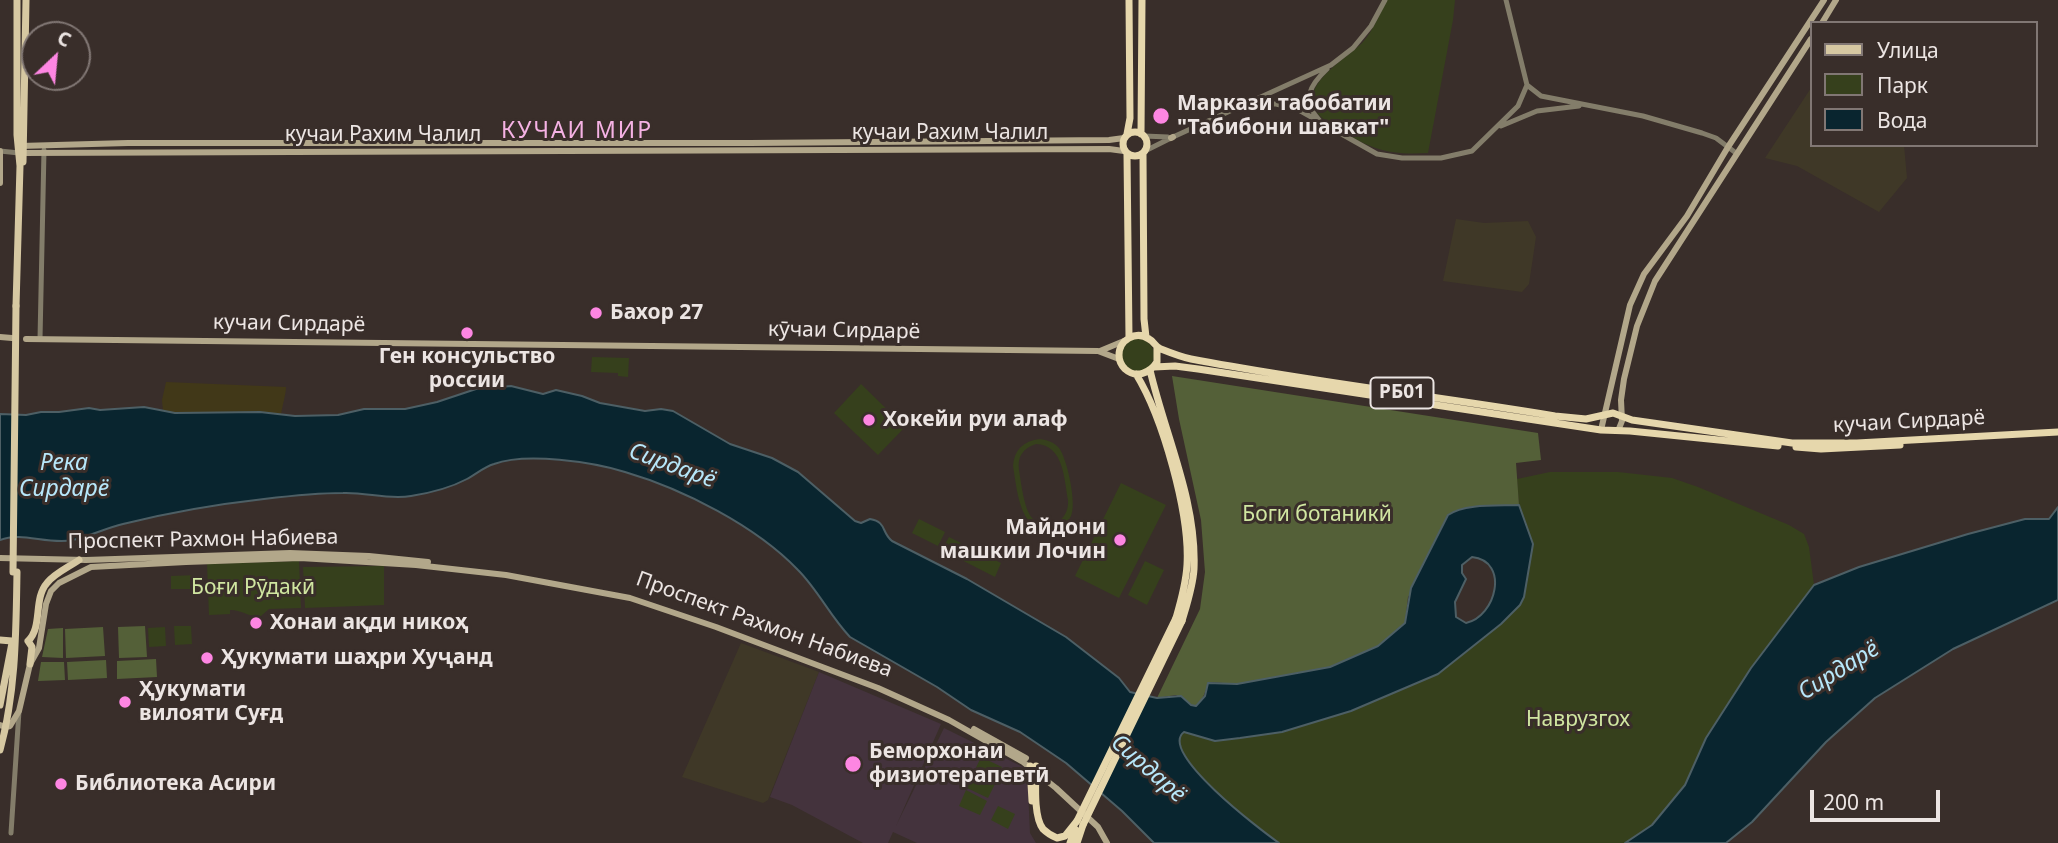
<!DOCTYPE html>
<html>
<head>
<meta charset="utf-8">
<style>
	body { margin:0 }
	#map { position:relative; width:2058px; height:843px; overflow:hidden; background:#392e2a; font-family:"Noto Sans",sans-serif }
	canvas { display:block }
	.legend { position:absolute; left:1810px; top:21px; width:228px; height:126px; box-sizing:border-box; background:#392e2a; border:2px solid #817774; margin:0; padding:9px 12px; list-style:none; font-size:21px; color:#ece5e3 }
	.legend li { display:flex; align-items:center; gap:14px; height:35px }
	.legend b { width:35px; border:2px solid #817774 }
	.north { position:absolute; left:21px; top:21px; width:70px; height:70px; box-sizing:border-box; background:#392e2a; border:2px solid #817774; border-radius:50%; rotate:26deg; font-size:19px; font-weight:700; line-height:28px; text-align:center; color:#ece5e3 }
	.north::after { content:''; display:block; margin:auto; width:24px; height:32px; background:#fd86e2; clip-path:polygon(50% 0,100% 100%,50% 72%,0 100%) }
	.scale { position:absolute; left:1810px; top:790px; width:130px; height:32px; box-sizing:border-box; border:4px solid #ece5e3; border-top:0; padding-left:9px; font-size:21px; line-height:24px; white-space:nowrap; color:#ece5e3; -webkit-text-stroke:5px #392e2a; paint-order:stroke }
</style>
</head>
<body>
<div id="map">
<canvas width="2058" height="843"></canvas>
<ul class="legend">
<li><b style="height:9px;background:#d6c8a2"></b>Улица</li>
<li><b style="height:19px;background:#36401c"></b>Парк</li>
<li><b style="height:19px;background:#09252f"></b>Вода</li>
</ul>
<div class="north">С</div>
<div class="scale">200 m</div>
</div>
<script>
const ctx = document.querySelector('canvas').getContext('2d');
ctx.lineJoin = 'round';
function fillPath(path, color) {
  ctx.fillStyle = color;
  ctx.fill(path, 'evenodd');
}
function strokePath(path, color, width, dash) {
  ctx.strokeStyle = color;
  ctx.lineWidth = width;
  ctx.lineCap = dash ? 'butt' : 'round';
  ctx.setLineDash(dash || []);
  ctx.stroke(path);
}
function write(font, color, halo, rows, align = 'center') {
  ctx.font = font + ' "Noto Sans",sans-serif';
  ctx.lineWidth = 6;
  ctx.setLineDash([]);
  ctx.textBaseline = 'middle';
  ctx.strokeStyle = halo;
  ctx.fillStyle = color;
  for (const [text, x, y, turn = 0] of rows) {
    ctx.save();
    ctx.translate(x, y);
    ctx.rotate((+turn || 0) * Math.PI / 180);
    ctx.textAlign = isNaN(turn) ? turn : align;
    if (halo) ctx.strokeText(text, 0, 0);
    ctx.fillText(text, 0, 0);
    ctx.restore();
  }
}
fillPath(new Path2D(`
	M1811 88V145H1904L1907 178 1879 212 1797 166 1765 158Z
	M1456 219 1484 223 1528 221 1536 237 1529 284 1522 292 1443 281Z
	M741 643 819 672 768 800 763 803 682 777Z`), '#3f3827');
fillPath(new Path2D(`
	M819 672 941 724 896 826 944 728 1027 769 1030 833 1036 843H917L893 832 888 843H863L792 805 770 797Z`), '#44333d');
fillPath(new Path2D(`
	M1387 0H1455L1453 20 1428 153C1391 155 1374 151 1342 131 1335 126 1326 122 1320 116 1293 87 1347 59 1363 42 1373 31 1380 13 1387 0Z
	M1122 355a16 16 0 1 1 32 0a16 16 0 1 1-32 0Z
	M592 357 629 358 628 377 618 376V373L591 372Z
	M861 384 905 427 878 455 834 413Z
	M1040 439C1047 440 1054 442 1059 448 1067 458 1077 504 1071 516 1067 524 1059 530 1050 530 1019 532 1017 488 1013 466 1014 450 1023 441 1040 439ZM1036 444C1064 445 1064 479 1068 500 1070 520 1047 536 1032 518 1024 509 1021 482 1019 470 1017 457 1023 448 1036 444Z
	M1550 472H1618L1672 478 1698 487 1789 525 1804 534 1809 547 1814 585 1751 668 1706 738 1685 785 1652 825 1625 843H1279C1254 826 1178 768 1179 736L1184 732 1215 741 1282 732 1351 711 1438 674 1524 597 1533 544 1519 505 1517 479Z
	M1121 483 1166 505 1119 598 1075 576Z
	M919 519 945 532 938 546 912 533Z
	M949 537 1001 563 995 577 942 550Z
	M299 561 301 608 269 609 261 616C247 617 243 610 230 610V614L209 615 207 564Z
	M1145 561 1164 570 1147 605 1128 595Z
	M384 566V605L305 608 303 567Z
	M198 575V589H171V576Z
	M174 626H191L192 644 175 645Z
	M165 627 166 646 149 647 148 628Z
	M981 757 1002 767 996 781 975 770Z
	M973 774 995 784 988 798 967 788Z
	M966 790 987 801 980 815 959 806Z
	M998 806 1015 814 1008 829 991 820Z`), '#36401c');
fillPath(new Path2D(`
	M1172 376 1538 433 1541 460 1516 463 1519 505 1464 508 1408 597 1405 623 1401 628 1378 646 1330 667 1237 684 1210 682C1204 690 1205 699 1196 706L1191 705 1176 695 1157 698 1200 609 1205 572 1201 520 1179 419Z
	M145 626 147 657 119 658 118 627Z
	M103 627 105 656 66 658 65 629Z
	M63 628V658L42 657 48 629Z
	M156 659 157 677 117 679V661Z
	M106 660 107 678 68 680 67 662Z
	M41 662H64L65 680 38 681Z`), '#546038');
fillPath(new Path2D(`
	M166 382 286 387C286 394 282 407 281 415L260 412H170L163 411 162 400Z`), '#413818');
const water = new Path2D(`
	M511 386 543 394 556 390 582 396 600 403 645 411 661 409 673 411 730 444 772 458 798 472 855 521 861 523 870 519C887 522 881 532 892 541L967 579 1066 637 1119 678 1130 692 1157 698 1181 696 1191 705 1196 706 1205 696 1208 683 1237 684 1330 667 1378 646 1405 623 1411 588 1448 515C1465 503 1499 506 1519 505L1533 544 1524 597 1520 605 1501 624 1438 674 1351 711 1282 732 1240 738 1215 741 1184 732C1157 752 1262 831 1279 843H1154L1122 811 1066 763 1020 732 971 710 937 687 850 637C830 616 818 590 798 570 756 526 683 489 625 472 593 462 526 452 494 464 484 467 476 474 467 479 450 488 430 493 411 496 388 500 366 492 343 493 318 493 289 496 264 499 219 504 167 513 123 524 106 528 90 536 73 540 47 545 22 531 0 540V414L26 415 41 412H59L89 408 100 410 144 407 175 413 260 412 295 416 338 415 364 409H405L437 402 476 389ZM1472 557C1510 561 1496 617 1466 623L1456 617 1455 602 1466 579 1462 573V565Z
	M2058 507V600L1953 649 1875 698 1826 742 1752 822 1726 843H1625L1652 825 1685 785 1706 738 1751 668 1814 585 1859 567 1968 534 2025 519H2049Z`);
fillPath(water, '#09252f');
strokePath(water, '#4d5f65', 2);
strokePath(new Path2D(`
	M1527 85 1541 96 1643 116 1702 133 1716 138 1736 153
	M1247 104H1276L1297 109 1377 154 1402 158H1441L1472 151 1518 106 1527 85 1506 0
	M1319 120C1301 100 1310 85 1327 69
	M1501 126 1537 111 1579 106
	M1144 136 1168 137
	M1173 137 1331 65 1353 48 1371 26 1385 0
	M0 151 19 153
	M1145 151 1171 138
	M40 339 44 150
	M11 833 19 711`), '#837d6a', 5);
strokePath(new Path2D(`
	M1822 23 1836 0
	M1171 138 1173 137
	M20 146 128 143H750L1109 140 1124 138
	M21 153 1109 149 1124 151
	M0 183V151
	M0 337 12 338
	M26 339 1098 351 1119 359
	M1100 351 1124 341
	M1601 430 1630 305 1644 274 1687 216 1728 147 1824 0
	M1618 431 1622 421 1621 400 1624 379 1637 326 1655 281 1811 39
	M0 558 86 560 290 553 369 556 428 562
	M0 725 6 727 10 726 19 711 30 664 39 648 46 604 51 591 59 583 91 567 186 562 300 558 416 565 506 575 630 598 716 627 878 688 949 720 1023 762 1056 788 1098 827 1107 843
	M974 729 1026 758`), '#b2a78a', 6);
strokePath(new Path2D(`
	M23 162 26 0
	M16 306 20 166 17 135V0
	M0 640 12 641
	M28 641C43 627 33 599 47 583 55 573 69 567 79 560
	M28 641 32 647 30 664
	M0 705 12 643
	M0 750C16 692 16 632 17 572`), '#d6c8a2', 7);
strokePath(new Path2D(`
	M1123 144a12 12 0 1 1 24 0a12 12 0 1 1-24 0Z
	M1127 134 1130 118 1129 0
	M1141 134 1142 0
	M1143 153 1144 319 1146 337
	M1127 154 1129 338
	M1157 347V362C1150 373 1136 379 1125 369 1121 365 1119 361 1119 355 1119 340 1136 330 1149 339 1155 342 1155 347 1161 349 1171 353 1181 357 1191 359 1312 382 1434 396 1555 416L1586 419 1613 413 1632 420 1792 443H1857L2058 432
	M1154 367 1175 366 1198 369 1601 430 1630 431 1778 446
	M1150 370C1165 435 1197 501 1194 569 1193 586 1187 604 1182 621
	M1136 374C1163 418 1190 514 1187 565 1186 583 1181 601 1176 618
	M1796 447 1821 449 1900 445
	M1030 766 1032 801
	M1036 766C1036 782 1033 816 1043 829 1047 833 1052 836 1057 838L1065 836 1077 821
	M1070 843 1075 829
	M1077 843 1083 825`), '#e6d7ac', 7);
strokePath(new Path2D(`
	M13 572 16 306`), '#d6c8a2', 7);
strokePath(new Path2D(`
	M1077 821 1176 618
	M1083 825 1182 621`), '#e6d7ac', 7);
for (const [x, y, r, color] of [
	[1161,116,9,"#fd86e2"],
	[596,313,7,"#fd86e2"],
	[467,333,7,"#fd86e2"],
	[869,420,7,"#fd86e2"],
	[1120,540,7,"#fd86e2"],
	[256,623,7,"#fd86e2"],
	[207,658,7,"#fd86e2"],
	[125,702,7,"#fd86e2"],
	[853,764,9,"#fd86e2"],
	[61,784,7,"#fd86e2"]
]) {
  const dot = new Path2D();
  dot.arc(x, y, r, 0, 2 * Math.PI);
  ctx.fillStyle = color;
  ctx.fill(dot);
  strokePath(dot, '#392e2a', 2.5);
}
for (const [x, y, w] of [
	[1402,393,63]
]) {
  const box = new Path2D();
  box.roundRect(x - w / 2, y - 15.5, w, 31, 5);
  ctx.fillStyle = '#392e2a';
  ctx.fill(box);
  strokePath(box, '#ece5e3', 2);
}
write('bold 19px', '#ece5e3', null, [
	["РБ01",1402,393]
]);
write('bold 21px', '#ece5e3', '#392e2a', [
	["Маркази табобатии",1177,104],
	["\"Табибони шавкат\"",1177,128],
	["Бахор 27",610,313],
	["Ген консульство",467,357,"center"],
	["россии",467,381,"center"],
	["Хокейи руи алаф",883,420],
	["Майдони",1106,528,"right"],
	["машкии Лочин",1106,552,"right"],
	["Хонаи ақди никоҳ",270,623],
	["Ҳукумати шаҳри Хуҷанд",221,658],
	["Ҳукумати",139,690],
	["вилояти Суғд",139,714],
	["Беморхонаи",869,752],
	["физиотерапевтӣ",869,776],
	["Библиотека Асири",75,784]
], 'left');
write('21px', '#ece5e3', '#392e2a', [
	["кучаи Рахим Чалил",950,133],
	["кучаи Рахим Чалил",383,135],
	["кучаи Сирдарё",289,324,1],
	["кӯчаи Сирдарё",844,331,1],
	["кучаи Сирдарё",1909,422,-3],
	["Проспект Рахмон Набиева",203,540,-1],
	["Проспект Рахмон Набиева",764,625,20]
]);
write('21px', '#d0e6a1', '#392e2a', [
	["Боги ботаникй",1317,515],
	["Боғи Рӯдакӣ",253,588],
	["Наврузгох",1578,720]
]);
ctx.letterSpacing = '2px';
write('23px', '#f5b2e4', '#392e2a', [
	["КУЧАИ МИР",577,131]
]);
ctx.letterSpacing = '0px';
write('italic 23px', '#b7e7fa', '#392e2a', [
	["Река",64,463],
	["Сирдарё",64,489],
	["Сирдарё",672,466,20],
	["Сирдарё",1839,671,-32],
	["Сирдарё",1148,769,41]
]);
</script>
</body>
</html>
